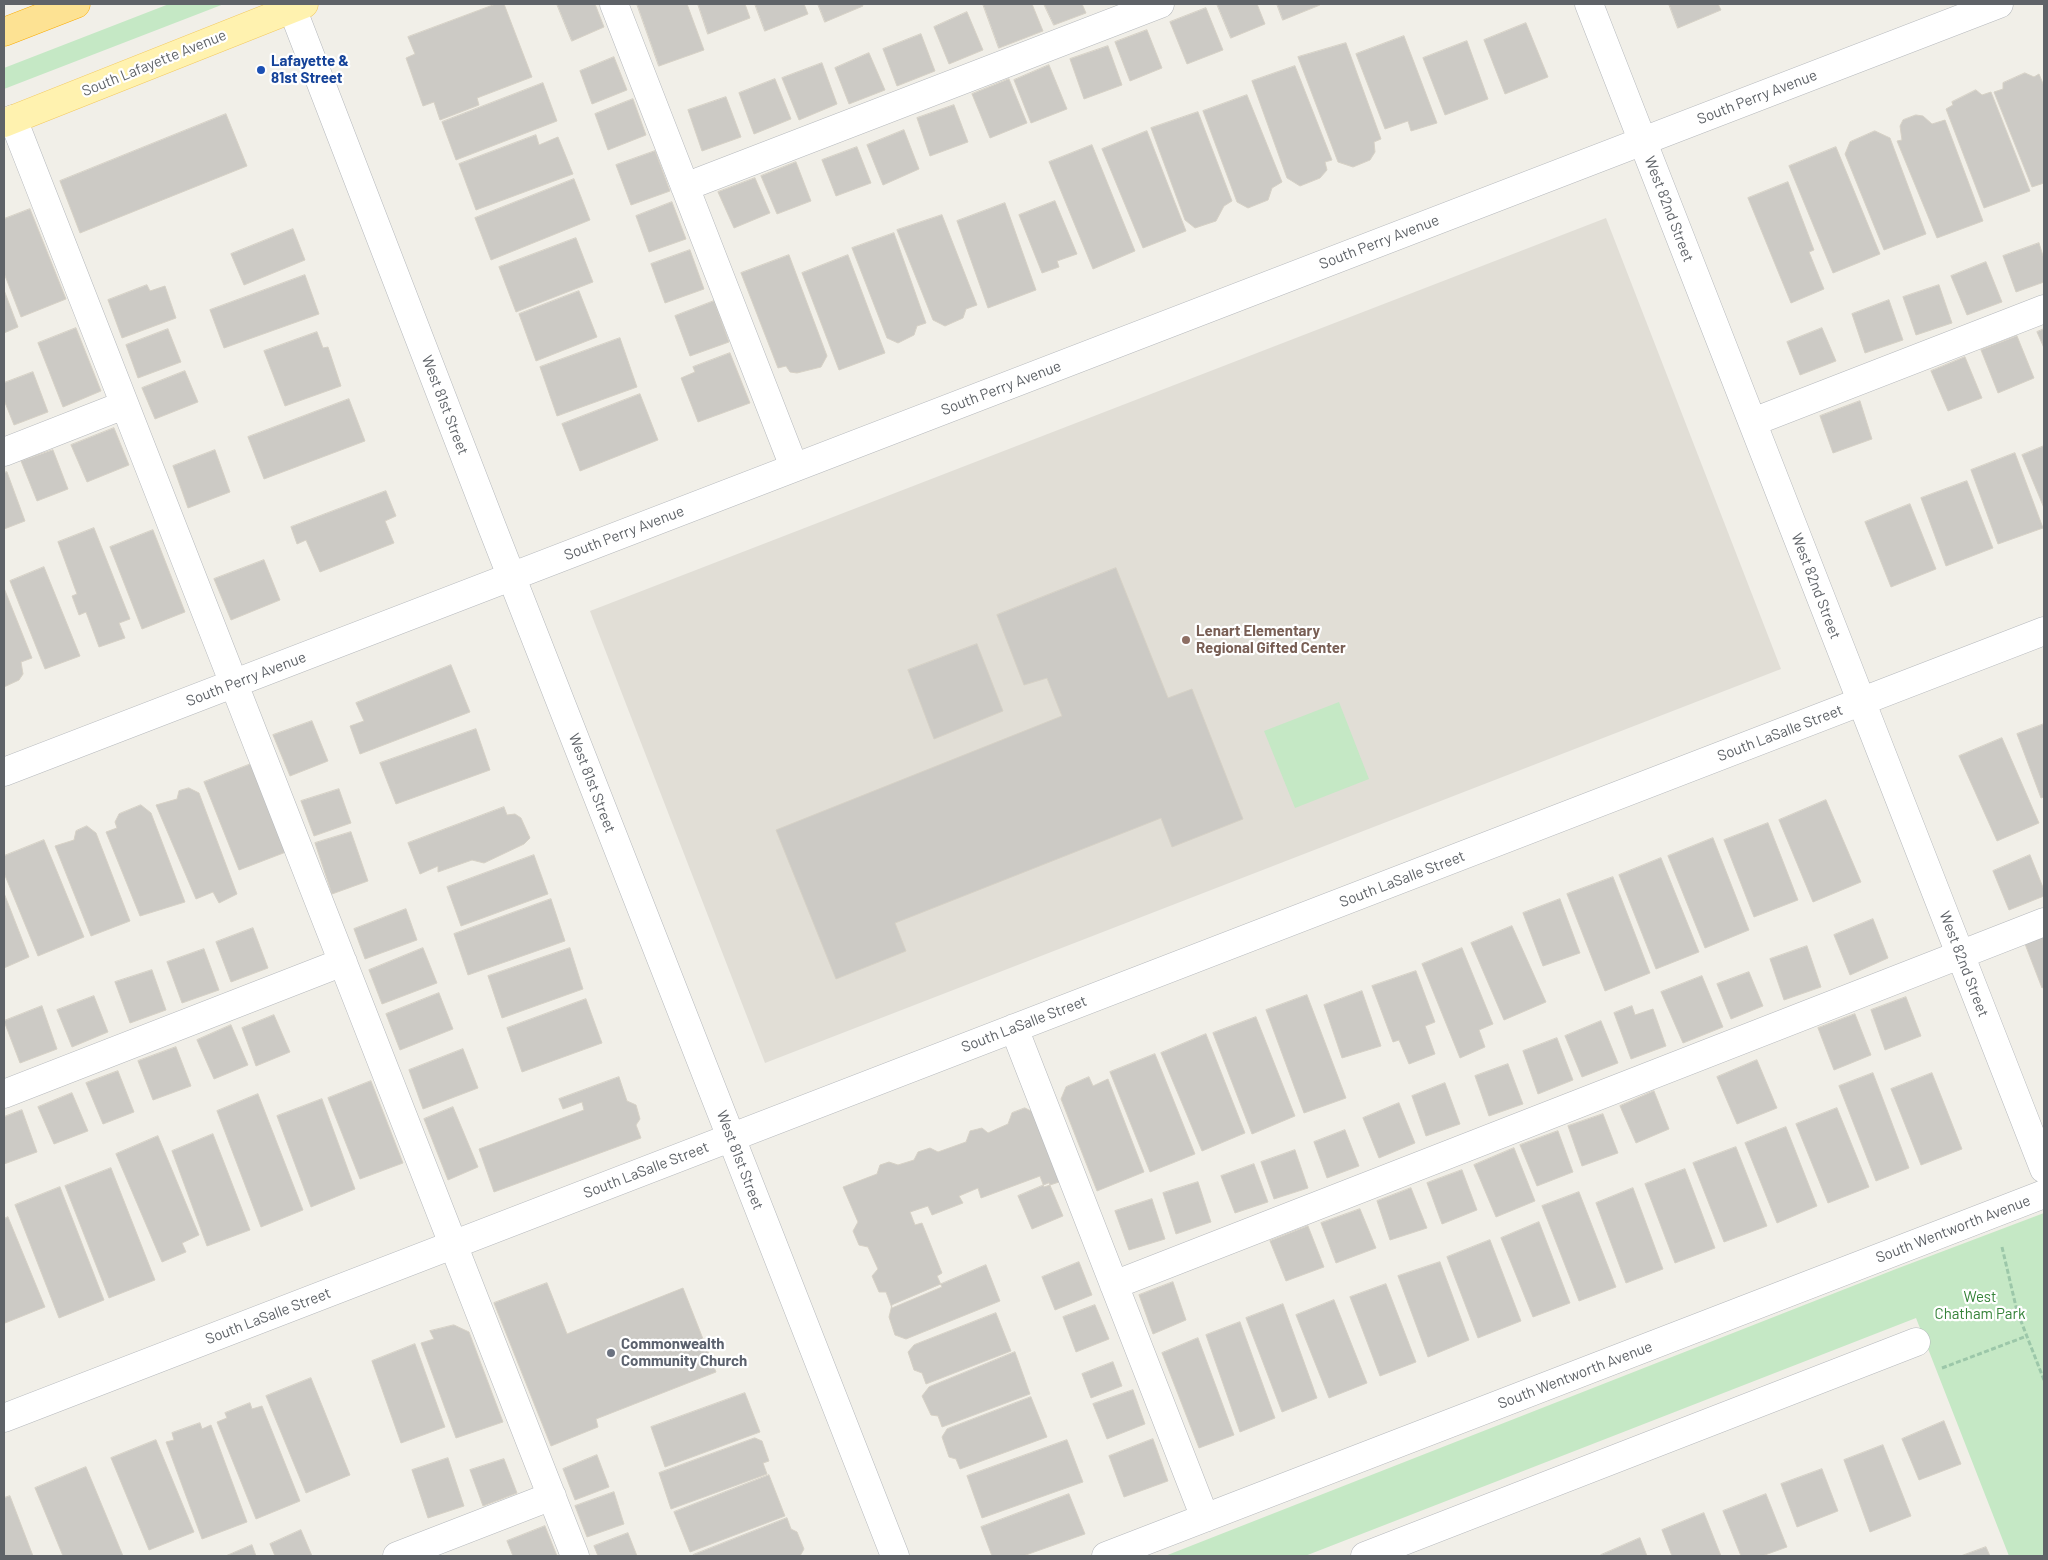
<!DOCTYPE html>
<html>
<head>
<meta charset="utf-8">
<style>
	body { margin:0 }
	#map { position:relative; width:2048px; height:1560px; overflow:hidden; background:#f1efe8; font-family:Barlow,sans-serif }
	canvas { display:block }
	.frame { position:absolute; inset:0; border:5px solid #5f6368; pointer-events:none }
</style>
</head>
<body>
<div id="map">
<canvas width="2048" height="1560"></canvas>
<div class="frame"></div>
</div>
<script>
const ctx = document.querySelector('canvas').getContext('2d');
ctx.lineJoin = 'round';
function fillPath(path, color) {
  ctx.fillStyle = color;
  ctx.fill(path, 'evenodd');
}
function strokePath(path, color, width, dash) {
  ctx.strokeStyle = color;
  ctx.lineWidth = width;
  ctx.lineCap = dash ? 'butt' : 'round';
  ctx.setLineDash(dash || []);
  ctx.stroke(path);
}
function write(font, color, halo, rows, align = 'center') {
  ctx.font = font + ' Barlow,sans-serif';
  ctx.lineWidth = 4.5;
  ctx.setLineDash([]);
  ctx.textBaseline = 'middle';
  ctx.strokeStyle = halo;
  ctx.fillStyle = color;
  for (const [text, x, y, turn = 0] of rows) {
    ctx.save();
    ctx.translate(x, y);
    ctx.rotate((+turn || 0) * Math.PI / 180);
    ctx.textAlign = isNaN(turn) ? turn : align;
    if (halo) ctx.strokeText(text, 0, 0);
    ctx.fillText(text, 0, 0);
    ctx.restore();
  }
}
fillPath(new Path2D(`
	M1606 218 1781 669 765 1063 590 611Z`), '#e1ded6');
fillPath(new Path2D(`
	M169 4H224L4 89V68Z
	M1339 702 1369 779 1295 808 1264 731Z
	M2044 1213V1556H2009L1916 1318 1305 1556H1165L1896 1269Z`), '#c5e8c5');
const building = new Path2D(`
	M496 4H504L532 77 477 98 479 105 440 120 434 102 423 106 406 58 415 54 408 37Z
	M557 4H595L604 27 572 41Z
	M637 4H687L704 50 659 66Z
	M698 4H745L750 18 708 34Z
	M755 4H804L808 14 765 31Z
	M818 4H862L863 6 825 22Z
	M983 4H1032L1043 31 999 48Z
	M1044 4H1082L1086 13 1054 25Z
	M1217 4H1257L1265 24 1231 38Z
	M1277 4H1320V5L1283 20Z
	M1669 4H1718L1721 10 1678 28Z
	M1206 8 1223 50 1187 64 1170 22Z
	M967 12 983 50 949 64 934 27Z
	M1526 23 1548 77 1505 94 1484 40Z
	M1147 30 1162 68 1130 81 1115 42Z
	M921 34 935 71 897 86 883 49Z
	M1404 36 1437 123 1411 131 1408 121 1385 129 1356 54Z
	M1467 41 1488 99 1445 115 1423 58Z
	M1346 43 1381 139 1374 142 1375 152 1370 160 1353 167 1338 162 1298 57Z
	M1108 46 1122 85 1084 99 1070 59Z
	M869 53 885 90 849 104 835 68Z
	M614 57 627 90 592 104 580 71Z
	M822 63 837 104 799 120 782 78Z
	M1049 65 1067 109 1031 123 1014 80Z
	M1295 66 1332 160 1325 162 1327 170 1320 178 1300 186 1287 178 1252 81Z
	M2025 73 2034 77 2039 74 2044 86V183L2032 187 1994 92 2003 89V83Z
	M775 79 791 119 754 134 739 93Z
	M1009 79 1027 123 990 138 972 94Z
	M543 83 557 121 456 160 442 122Z
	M1976 90 1982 95 1991 92 2030 191 1984 208 1946 109 1953 105 1952 102Z
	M1247 95 1282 182 1272 188 1268 200 1248 208 1237 202 1203 111Z
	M726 97 741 137 702 151 688 110Z
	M633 99 646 135 608 150 595 114Z
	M954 105 968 142 930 156 917 118Z
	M1198 112 1232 201 1224 206 1216 221 1195 228 1185 220 1151 128Z
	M226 114 247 166 80 233 60 181Z
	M1916 115 1923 116 1932 124 1945 120 1983 221 1937 238 1897 141 1902 140 1900 126 1903 120Z
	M904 130 919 169 883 185 867 145Z
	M1147 131 1186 231 1143 248 1102 149Z
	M1875 131 1890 138 1926 234 1884 250 1845 154 1850 142Z
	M536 135 539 145 558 137 573 174 476 210 459 164Z
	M1092 145 1135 251 1093 269 1049 162Z
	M857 147 871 183 836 196 822 160Z
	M1836 147 1880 254 1833 273 1789 166Z
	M655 151 670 191 631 205 616 165Z
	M796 162 811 201 777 214 761 176Z
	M755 178 770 213 734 228 718 192Z
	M574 179 590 220 491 260 475 218Z
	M1788 182 1814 250 1809 252 1824 289 1791 303 1748 198Z
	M1055 201 1077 254 1057 261 1059 267 1042 273 1019 215Z
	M672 202 686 239 649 252 636 216Z
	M1005 203 1036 290 988 308 957 221Z
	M30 209 66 299 21 317 4 273V219Z
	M942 215 977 305 966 309 963 318 945 326 933 320 897 230Z
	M293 229 305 260 244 285 231 254Z
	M894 233 926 323 917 326 914 335 898 343 887 338 852 248Z
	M576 238 593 282 516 312 499 267Z
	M2039 243 2044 259V282L2016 292 2003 256Z
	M690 250 704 289 665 303 651 264Z
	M789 255 827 356 821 367 797 373 790 372 786 366 778 368 741 273Z
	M848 255 885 353 839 370 802 273Z
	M1986 262 2002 302 1967 315 1951 276Z
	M305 275 319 314 224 348 210 310Z
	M147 285 150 291 165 286 176 318 122 338 108 300Z
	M1939 285 1952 323 1916 335 1903 297Z
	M4 290 18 327 4 333Z
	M579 291 597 337 536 361 519 314Z
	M1889 300 1903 340 1865 353 1852 314Z
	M714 301 729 342 690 356 675 316Z
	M76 328 101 391 63 407 38 343Z
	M1822 328 1836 361 1800 375 1787 342Z
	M168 329 181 362 138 378 126 345Z
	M2044 329V348L2037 332Z
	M317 332 323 348 328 347 341 386 285 406 264 351Z
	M2017 336 2034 378 1998 393 1981 350Z
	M620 338 637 387 557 416 540 367Z
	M730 353 750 403 698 422 681 378 695 372 693 367Z
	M1965 357 1982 398 1948 411 1931 371Z
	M185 371 198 402 155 419 142 388Z
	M33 372 48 412 14 425 4 400V383Z
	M640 394 658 440 580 471 562 424Z
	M349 399 365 441 264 479 248 437Z
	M1860 401 1872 439 1833 453 1820 416Z
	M114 428 129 465 87 482 71 445Z
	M2044 446V508L2022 455Z
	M53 450 68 489 37 501 21 461Z
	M215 450 230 492 188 508 173 466Z
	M2015 453 2043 528 1998 544 1971 470Z
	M7 472 25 521 4 529V473Z
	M1967 481 1993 548 1946 566 1921 498Z
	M386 491 396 516 385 521 394 543 320 572 306 540 297 544 291 527Z
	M1910 504 1936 569 1891 587 1865 522Z
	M94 528 130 619 119 623 125 638 99 647 86 612 79 615 72 596 77 594 58 542Z
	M153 530 185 612 142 629 110 547Z
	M264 560 280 600 231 620 214 579Z
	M44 567 80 656 45 669 10 581Z
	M1116 568 1168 698 1192 689 1243 819 1172 847 1161 818 895 923 906 951 836 979 776 830 1062 716 1047 678 1024 685 997 615Z
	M4 588 32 658 21 662 23 674 19 680 4 687Z
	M977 644 1003 711 934 739 908 670Z
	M451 665 470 712 360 754 350 726 364 721 356 703Z
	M312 721 328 761 290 776 273 735Z
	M2044 724V797L2041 798 2017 734Z
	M476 729 490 770 396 804 380 763Z
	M2002 738 2039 823 1997 841 1959 756Z
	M251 764 286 852 239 870 204 782Z
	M189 788 199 793 237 894 219 903 213 892 196 899 156 805 177 799 179 791Z
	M339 789 351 823 314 836 301 801Z
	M1826 800 1861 882 1813 902 1779 820Z
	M141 805 151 813 185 902 140 916 106 832 117 828 115 822 119 814Z
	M504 807 507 815 515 814 521 818 530 838 524 844 484 863 472 860 438 872V866L420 874 408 843Z
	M1768 823 1798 900 1754 917 1724 840Z
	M87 826 96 833 130 921 91 936 55 846 74 840 76 831Z
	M351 832 368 881 332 894 315 843Z
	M1713 838 1749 930 1705 948 1668 856Z
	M44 840 84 937 38 956 4 873V856Z
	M534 855 548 894 461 926 447 887Z
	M2030 855 2044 890V896L2009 910 1993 871Z
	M1661 858 1699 952 1656 969 1619 875Z
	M1613 877 1650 973 1605 991 1567 894Z
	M4 893 29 957 4 968Z
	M551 899 565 941 468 975 454 934Z
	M1560 899 1580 953 1543 966 1523 913Z
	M406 909 417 940 365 959 354 929Z
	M1873 919 1888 958 1850 975 1834 935Z
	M1512 926 1546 1002 1504 1020 1471 943Z
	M253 928 268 968 231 982 216 942Z
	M2044 937V987L2042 988 2025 944Z
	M1807 946 1821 987 1784 1000 1770 959Z
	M423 948 437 983 382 1004 369 970Z
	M570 948 583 989 502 1018 488 976Z
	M1462 948 1493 1024 1479 1030 1485 1047 1460 1058 1422 964Z
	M204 949 219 990 182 1003 167 962Z
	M152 970 166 1010 130 1023 115 982Z
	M1416 971 1435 1022 1425 1026 1435 1054 1409 1064 1399 1040 1393 1042 1372 986Z
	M1749 972 1763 1006 1731 1019 1717 984Z
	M1702 976 1723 1027 1683 1043 1661 992Z
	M1362 991 1381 1046 1342 1058 1324 1005Z
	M439 993 453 1029 400 1050 386 1014Z
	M1307 995 1346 1098 1304 1113 1266 1010Z
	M94 996 108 1032 72 1047 57 1010Z
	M1906 997 1921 1036 1885 1050 1871 1010Z
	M586 999 602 1043 522 1072 507 1028Z
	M42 1006 57 1049 20 1063 4 1021Z
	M1632 1006 1635 1015 1653 1009 1666 1046 1631 1059 1614 1013Z
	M1855 1014 1871 1055 1834 1070 1818 1028Z
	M274 1015 290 1052 256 1066 242 1028Z
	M1256 1017 1295 1116 1252 1134 1213 1033Z
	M1601 1021 1618 1063 1582 1077 1565 1036Z
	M231 1025 248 1065 214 1079 197 1040Z
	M1206 1034 1245 1133 1202 1151 1161 1053Z
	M1557 1038 1573 1080 1538 1094 1523 1051Z
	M176 1047 191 1086 153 1100 138 1061Z
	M463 1049 478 1088 423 1109 409 1070Z
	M1155 1054 1195 1154 1150 1172 1110 1072Z
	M1757 1060 1777 1108 1737 1124 1717 1077Z
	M1508 1064 1523 1104 1489 1116 1475 1076Z
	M118 1071 134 1112 103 1124 86 1083Z
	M1873 1073 1909 1168 1876 1181 1839 1086Z
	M1932 1073 1962 1149 1921 1165 1891 1089Z
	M619 1077 627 1101 636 1105 640 1119 636 1125 641 1138 494 1192 479 1149 584 1110 582 1102 563 1109 559 1099Z
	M1089 1077 1093 1086 1108 1079 1144 1172 1097 1191 1061 1099 1066 1087Z
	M371 1081 403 1163 360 1179 328 1098Z
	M1445 1083 1460 1124 1426 1136 1412 1096Z
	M1654 1091 1669 1129 1636 1143 1620 1106Z
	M72 1093 88 1131 54 1144 38 1107Z
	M258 1094 303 1210 261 1227 217 1111Z
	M322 1099 355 1189 311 1207 277 1116Z
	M1399 1103 1415 1143 1379 1158 1363 1118Z
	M453 1107 478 1167 448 1180 424 1119Z
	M1025 1108 1035 1113 1062 1181 1044 1187 1040 1176 981 1198 978 1188 959 1196 963 1203 932 1215 928 1206 910 1212 915 1225 922 1223 942 1273 937 1276 942 1287 892 1308 886 1292H879L872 1276 878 1269 868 1247 859 1245 853 1231 858 1222 843 1187 877 1174 880 1165 889 1162 898 1165 914 1160 918 1152 930 1148 938 1152 966 1142 970 1131 982 1128 988 1133 1008 1124 1012 1113Z
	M1837 1108 1869 1187 1828 1203 1796 1124Z
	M22 1110 37 1152 4 1164V1117Z
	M1603 1114 1618 1153 1582 1166 1568 1126Z
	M1786 1127 1817 1206 1777 1223 1745 1143Z
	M1345 1130 1359 1166 1327 1178 1314 1142Z
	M1558 1131 1573 1172 1537 1186 1520 1145Z
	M213 1134 250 1230 207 1246 172 1151Z
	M158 1136 199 1235 182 1243 186 1252 162 1262 116 1154Z
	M1736 1147 1767 1226 1724 1242 1693 1163Z
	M1514 1148 1535 1201 1496 1217 1474 1165Z
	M1295 1150 1308 1188 1274 1199 1261 1162Z
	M1254 1164 1268 1202 1235 1213 1221 1176Z
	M111 1168 155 1280 109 1298 65 1186Z
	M1685 1169 1715 1248 1675 1263 1645 1184Z
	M1462 1170 1477 1210 1442 1224 1427 1183Z
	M1198 1182 1211 1222 1176 1234 1163 1193Z
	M1049 1183 1063 1216 1032 1229 1018 1196Z
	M60 1187 104 1300 59 1318 15 1205Z
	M1411 1188 1427 1228 1390 1240 1377 1201Z
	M1633 1188 1663 1269 1626 1283 1596 1203Z
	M1579 1192 1616 1287 1579 1301 1542 1206Z
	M1152 1199 1165 1239 1129 1250 1115 1211Z
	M1360 1209 1376 1248 1336 1263 1321 1223Z
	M8 1217 45 1307 5 1323 4 1319V1219Z
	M1539 1222 1570 1303 1533 1317 1501 1238Z
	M1308 1226 1324 1267 1286 1281 1270 1241Z
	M1490 1240 1521 1321 1478 1338 1447 1257Z
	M1079 1262 1092 1295 1055 1310 1042 1277Z
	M1440 1262 1469 1340 1428 1357 1398 1276Z
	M986 1265 1000 1301 906 1339 895 1335 889 1317 892 1305Z
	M1173 1282 1186 1320 1153 1334 1139 1295Z
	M547 1283 567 1334 683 1288 716 1372 596 1419 598 1427 551 1446 494 1303Z
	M1386 1284 1416 1362 1380 1376 1350 1297Z
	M1334 1300 1367 1383 1329 1398 1296 1315Z
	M1283 1304 1317 1398 1282 1412 1246 1318Z
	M1095 1305 1109 1339 1076 1352 1063 1317Z
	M996 1313 1011 1351 926 1384 922 1373 914 1370 908 1352 914 1345Z
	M1240 1322 1275 1418 1240 1432 1206 1335Z
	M454 1325 469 1332 503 1422 456 1438 421 1343 434 1339 430 1331Z
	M1198 1338 1234 1435 1199 1448 1162 1353Z
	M415 1344 445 1427 401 1443 372 1361Z
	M1015 1352 1030 1394 942 1427 938 1416 931 1415 922 1396 929 1387Z
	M1113 1362 1122 1386 1091 1398 1082 1374Z
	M311 1378 350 1475 306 1493 266 1396Z
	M1133 1390 1145 1424 1107 1439 1093 1404Z
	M745 1393 760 1432 665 1467 651 1427Z
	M1031 1397 1047 1437 960 1469 956 1459 949 1457 942 1437 947 1429Z
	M250 1403 252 1409 262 1406 300 1501 256 1519 217 1422 227 1418 225 1413Z
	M1944 1421 1961 1464 1919 1480 1902 1439Z
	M200 1423 202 1429 211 1425 247 1522 202 1539 166 1442 174 1440 172 1433Z
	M755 1438 762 1441 769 1461 763 1463 767 1474 671 1509 659 1473Z
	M1153 1439 1168 1481 1124 1497 1109 1456Z
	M156 1440 194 1532 149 1550 111 1458Z
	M1067 1440 1083 1482 982 1518 967 1476Z
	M1883 1445 1911 1516 1870 1532 1844 1460Z
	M597 1455 609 1487 575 1500 563 1469Z
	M448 1458 464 1506 428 1518 412 1470Z
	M504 1459 517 1493 483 1506 470 1470Z
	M86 1467 123 1556H63L35 1488Z
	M1822 1469 1838 1511 1797 1527 1781 1484Z
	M769 1475 785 1516 690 1552 674 1512Z
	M614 1492 624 1524 587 1537 575 1506Z
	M1069 1494 1085 1534 1023 1556H992L981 1527Z
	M1766 1494 1787 1547 1762 1556H1741L1723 1511Z
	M10 1496 33 1556H4V1498Z
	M1704 1513 1721 1556H1672L1662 1530Z
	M787 1518 791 1529 797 1532 804 1549 800 1556H693V1555Z
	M545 1526 557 1556H513L507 1541Z
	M301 1530 312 1556H275L270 1544Z
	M628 1533 637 1556H598L594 1546Z
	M1640 1538 1647 1556H1602L1601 1555Z
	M252 1545 256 1556H226Z
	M1986 1547 1990 1556H1961Z`);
fillPath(building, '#cccac5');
strokePath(building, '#d6d1c6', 1);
const minor = new Path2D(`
	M614 4 794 467
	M1589 4 2044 1169
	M292 8 492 527 895 1556
	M13 119 575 1556
	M685 187 1160 4
	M1753 422 2044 309
	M4 452 124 405
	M4 772 1999 4
	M1014 1028 1205 1518
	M4 1094 343 962
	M1114 1285 2044 922
	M4 1418 2044 631
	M397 1556 552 1496
	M1106 1556 2044 1194
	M1365 1556 1916 1342`);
const major = new Path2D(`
	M4 123 304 4`);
const highway = new Path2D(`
	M4 32 76 4`);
strokePath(minor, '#b5b8bc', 29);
strokePath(major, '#f2c960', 29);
strokePath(highway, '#f9ab00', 29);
strokePath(new Path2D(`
	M2002 1247 2017 1311 2044 1380
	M1942 1368 2027 1336`), '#9cc7a9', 3, [5, 2.5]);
strokePath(minor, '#fff', 28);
strokePath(major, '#fff2af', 28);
strokePath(highway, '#fde293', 28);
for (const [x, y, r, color] of [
	[261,70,5,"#1a4fb4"],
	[1186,640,5,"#8d6e63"],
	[611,1353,5,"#6b7280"]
]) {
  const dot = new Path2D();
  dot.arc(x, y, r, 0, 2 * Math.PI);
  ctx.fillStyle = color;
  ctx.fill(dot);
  strokePath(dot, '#fff', 2);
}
write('bold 15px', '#164399', '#fff', [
	["Lafayette &",271,61],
	["81st Street",271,78]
], 'left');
write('15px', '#5f6368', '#fff', [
	["South Lafayette Avenue",154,63,-22],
	["South Perry Avenue",1757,97,-21],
	["West 82nd Street",1669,209,69],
	["South Perry Avenue",1379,242,-21],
	["South Perry Avenue",1001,388,-21],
	["West 81st Street",445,405,69],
	["South Perry Avenue",624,533,-21],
	["West 82nd Street",1816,586,69],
	["South Perry Avenue",246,679,-21],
	["South LaSalle Street",1780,733,-21],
	["West 81st Street",592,783,69],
	["South LaSalle Street",1402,879,-21],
	["West 82nd Street",1964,964,69],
	["South LaSalle Street",1024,1024,-21],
	["West 81st Street",740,1160,69],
	["South LaSalle Street",646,1170,-21],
	["South Wentworth Avenue",1953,1229,-21],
	["South LaSalle Street",268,1316,-21],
	["South Wentworth Avenue",1575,1375,-21]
]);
write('bold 15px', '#785e54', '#fff', [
	["Lenart Elementary",1196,631],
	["Regional Gifted Center",1196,648]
], 'left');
write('15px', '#348238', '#fff', [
	["West",1980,1297],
	["Chatham Park",1980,1314]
]);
write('bold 15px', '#5b616d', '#fff', [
	["Commonwealth",621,1344],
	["Community Church",621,1361]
], 'left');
</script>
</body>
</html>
